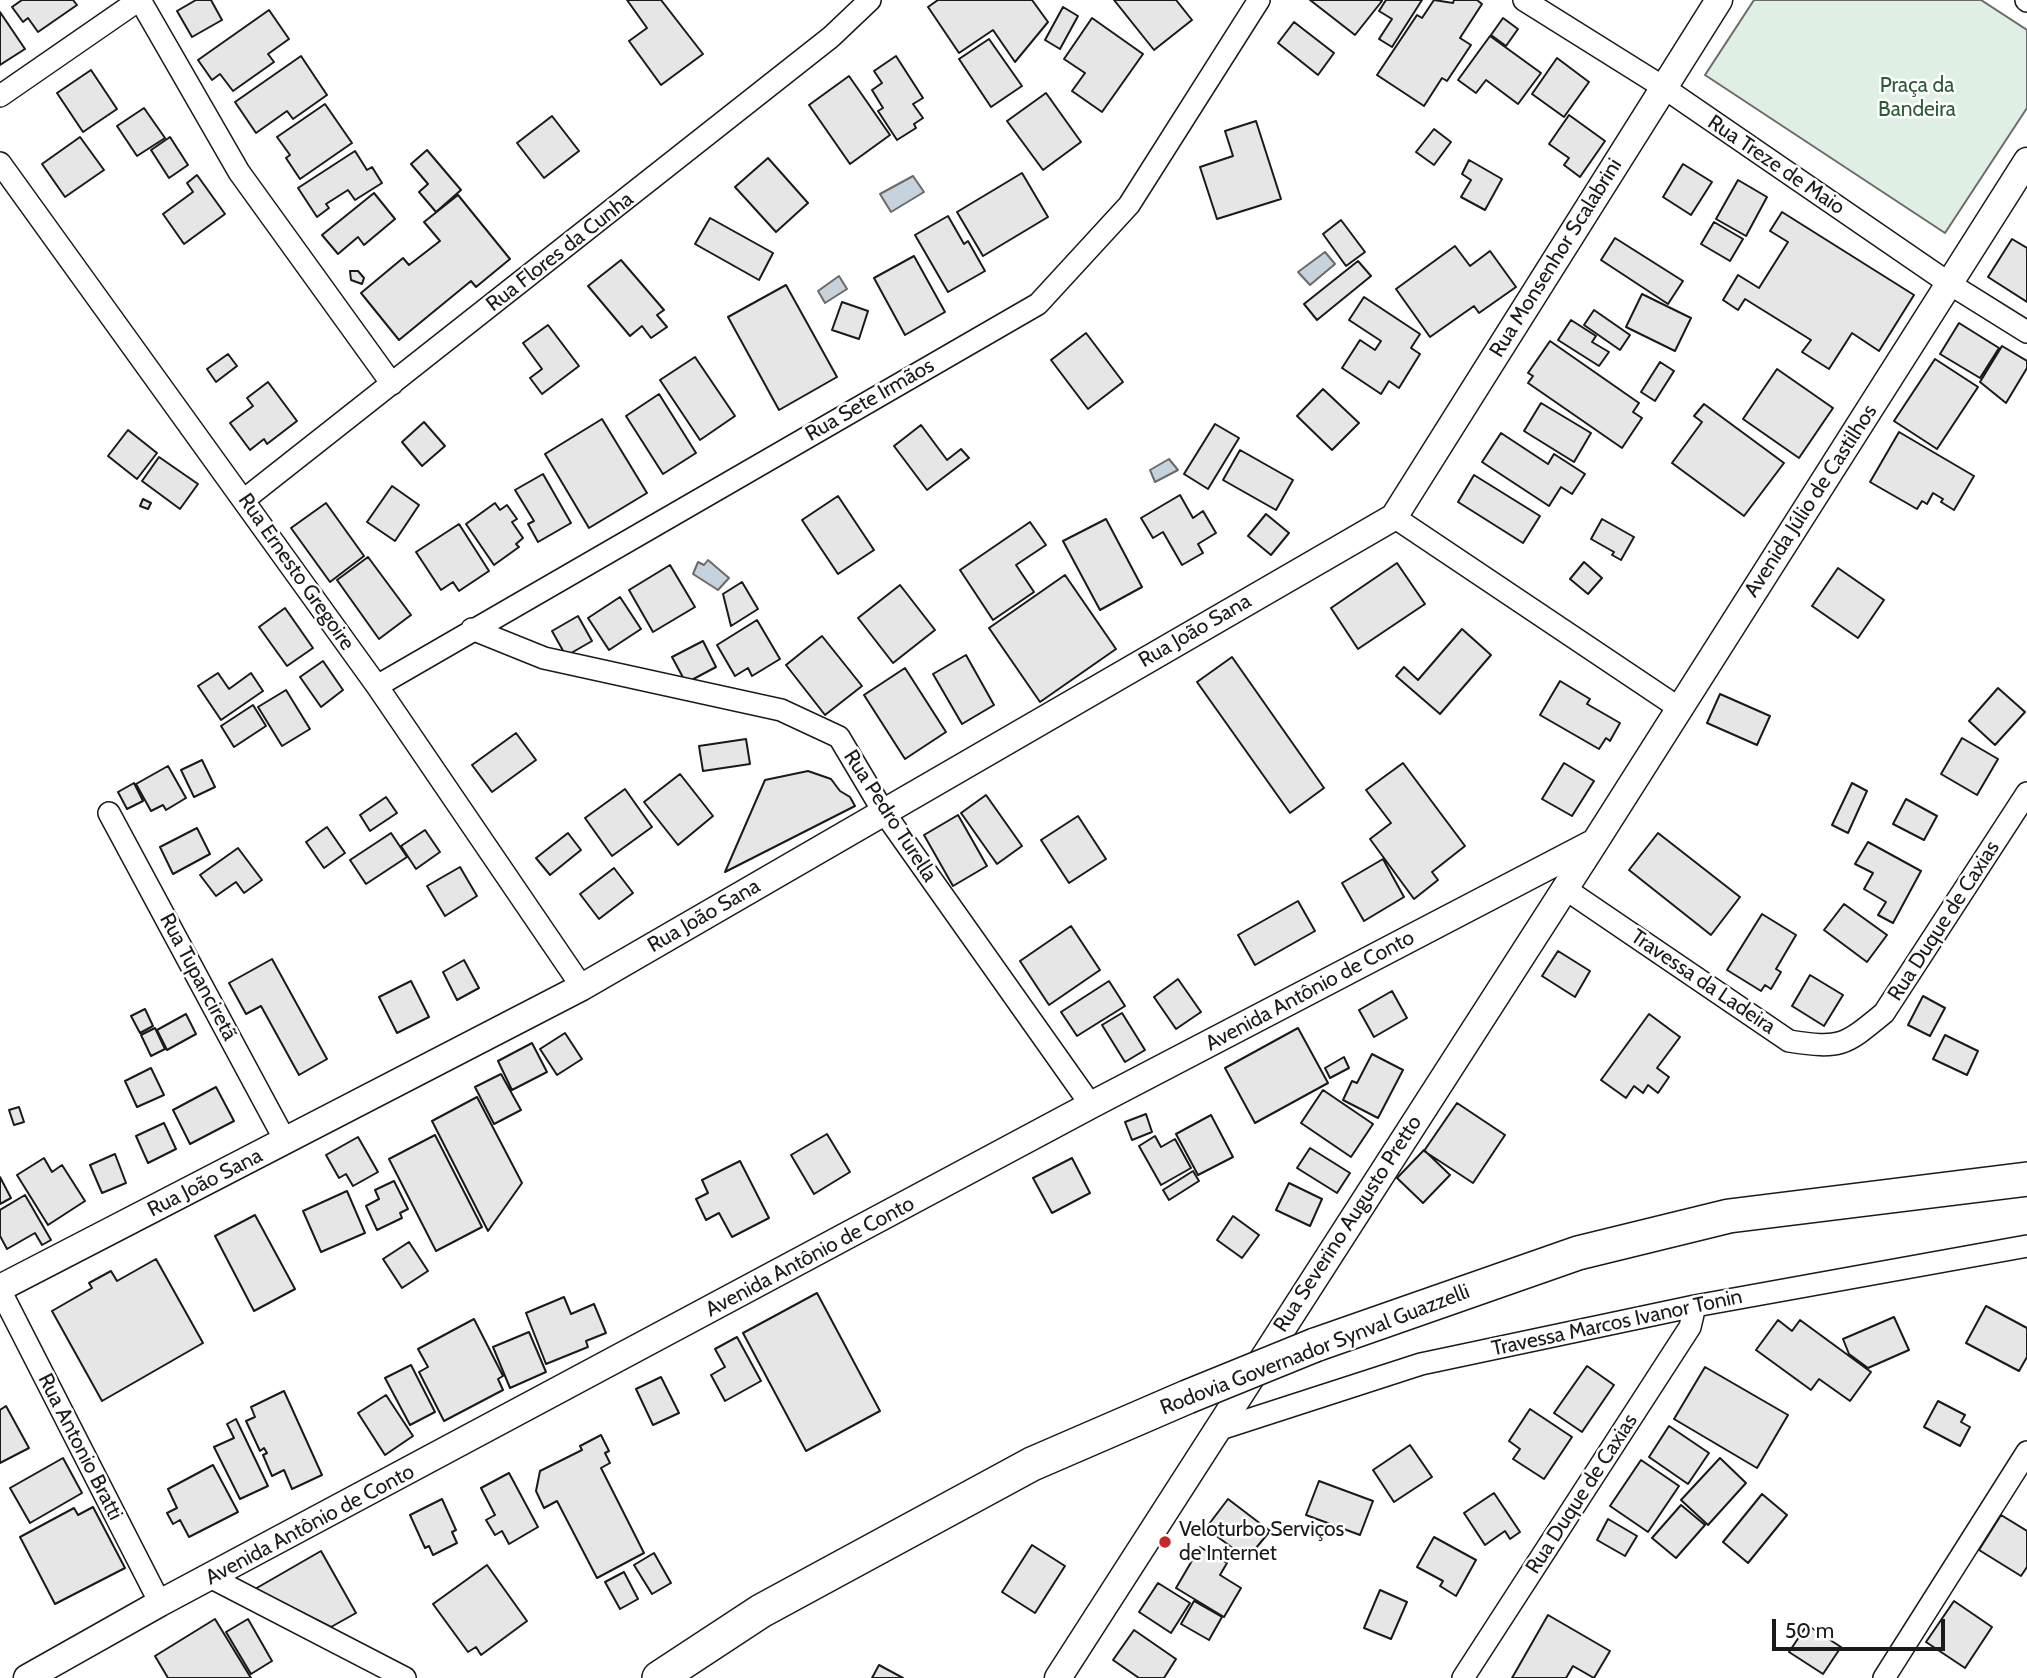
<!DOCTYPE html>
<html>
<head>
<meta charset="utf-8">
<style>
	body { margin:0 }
	#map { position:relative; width:2027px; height:1678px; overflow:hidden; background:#fff; font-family:Cabin,sans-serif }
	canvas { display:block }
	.scale { position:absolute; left:1772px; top:1619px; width:173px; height:32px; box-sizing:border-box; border:4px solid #1a1a1a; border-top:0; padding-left:9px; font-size:21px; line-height:24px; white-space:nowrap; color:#1a1a1a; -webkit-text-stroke:5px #fff; paint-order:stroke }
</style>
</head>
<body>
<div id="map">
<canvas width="2027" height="1678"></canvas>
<div class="scale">50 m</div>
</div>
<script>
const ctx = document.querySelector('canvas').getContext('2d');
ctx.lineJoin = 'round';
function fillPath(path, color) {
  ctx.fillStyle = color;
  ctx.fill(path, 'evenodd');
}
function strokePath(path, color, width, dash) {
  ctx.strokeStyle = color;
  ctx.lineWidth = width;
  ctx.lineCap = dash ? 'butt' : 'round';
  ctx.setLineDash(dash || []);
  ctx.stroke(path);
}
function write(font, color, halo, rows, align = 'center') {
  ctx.font = font + ' Cabin,sans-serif';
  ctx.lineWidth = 5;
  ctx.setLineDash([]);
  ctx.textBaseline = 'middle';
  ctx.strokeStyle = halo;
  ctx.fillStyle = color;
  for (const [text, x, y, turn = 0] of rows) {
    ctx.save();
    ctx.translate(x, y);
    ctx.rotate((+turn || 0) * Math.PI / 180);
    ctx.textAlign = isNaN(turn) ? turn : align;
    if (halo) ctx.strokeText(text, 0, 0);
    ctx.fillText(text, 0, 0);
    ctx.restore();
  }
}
const green = new Path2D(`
	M1754 0H1981L2027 30V108L1945 233 1705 75Z`);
fillPath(green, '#e0efe3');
strokePath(green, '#6a6a6a', 2);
const water = new Path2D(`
	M913 176 924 192 891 212 880 194Z
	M1325 252 1335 264 1310 285 1298 272Z
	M839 276 847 289 825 303 818 291Z
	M1169 459 1178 470 1155 482 1150 470Z
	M708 560 729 578 718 590 693 574 698 562 704 565Z`);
fillPath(water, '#c6d2dc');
strokePath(water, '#6a6a6a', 2);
const building = new Path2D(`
	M22 0H73L77 5 38 32 28 18 23 22 12 7Z
	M196 0H211L222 20 192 37 177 11Z
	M627 0H661L703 54 661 85 629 41 647 28Z
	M938 0H1032L1048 22 1015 62 993 30 959 53 928 7Z
	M1114 0H1176L1192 20 1154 50Z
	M1310 0H1380L1382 1 1355 35Z
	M1386 0H1422L1392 47 1379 39 1392 19 1379 11Z
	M1434 0 1453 3 1454 0H1477L1482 4 1460 38 1471 45 1447 81 1442 78 1424 106 1377 75 1417 15 1422 18Z
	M1063 7 1078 16 1060 49 1045 40Z
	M269 10 289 39 268 54 274 62 233 91 220 74 212 80 198 60Z
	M0 12 25 49 0 65Z
	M1092 18 1143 54 1102 112 1072 91 1085 73 1064 59Z
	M1503 18 1518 29 1506 46 1491 35Z
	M1294 22 1334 53 1318 75 1278 43Z
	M1490 36 1541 73 1518 104 1486 80 1476 93 1458 80Z
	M989 39 1022 86 991 107 959 59Z
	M301 56 327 95 293 119 287 111 256 133 235 102Z
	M896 56 923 98 913 104 923 118 914 124 916 128 897 140 878 111 883 108 872 90 882 83 874 71Z
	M1557 58 1589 82 1564 117 1532 94Z
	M91 70 117 109 83 132 57 93Z
	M849 76 890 135 850 164 809 105Z
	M1046 93 1081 142 1043 170 1007 121Z
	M325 104 352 143 300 179 286 158 290 155 277 137Z
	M144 108 165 138 137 156 117 126Z
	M1569 115 1605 141 1580 177 1564 165 1569 158 1549 144Z
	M552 116 579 151 544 178 517 143Z
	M1256 121 1281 199 1217 219 1200 167 1233 156 1225 131Z
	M1434 129 1451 142 1434 165 1416 152Z
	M80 137 104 170 65 197 42 164Z
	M170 137 188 165 169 178 151 150Z
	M427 150 461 190 436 212 419 192 428 184 411 164Z
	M355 151 367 170 372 167 382 183 355 200 348 190 326 204 329 208 317 217 298 188Z
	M768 158 808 203 776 232 735 187Z
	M1469 160 1502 179 1485 210 1461 197 1471 180 1462 174Z
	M1683 164 1712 182 1691 215 1663 197Z
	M1022 173 1048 217 983 256 957 212Z
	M197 175 225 214 184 244 163 214 193 192 187 183Z
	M1738 180 1767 197 1746 236 1716 219Z
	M374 193 395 219 364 245 358 237 338 254 322 235Z
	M458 195 510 259 476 287 471 281 399 340 361 293 403 258 409 265 440 241 424 222Z
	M1782 212 1914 295 1879 351 1852 333 1829 369 1802 352 1811 340 1745 299 1738 310 1723 300 1738 275 1759 288 1788 242 1770 231Z
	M948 216 964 244 968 241 985 271 948 292 915 235Z
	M710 218 773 253 759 280 695 244Z
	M1341 220 1365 252 1346 266 1323 234Z
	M1714 222 1743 239 1730 261 1701 244Z
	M1615 238 1683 281 1668 304 1601 260Z
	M2012 239 2027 248V302L1988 277Z
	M1455 246 1470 266 1490 251 1516 287 1479 313 1474 306 1430 337 1396 289Z
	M914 256 945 312 905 335 874 278Z
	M621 260 664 310 657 315 667 327 651 338 642 326 630 336 588 286Z
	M1358 261 1371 276 1317 320 1304 304Z
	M350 271H358L364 278 362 284 351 280Z
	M786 285 837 377 779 410 728 317Z
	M1642 294 1691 318 1675 351 1626 327Z
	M1364 297 1420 334 1411 348 1420 354 1399 388 1389 381 1381 394 1342 368 1360 340 1375 350 1381 341 1349 320Z
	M842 302 868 311 859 339 832 330Z
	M1594 310 1630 335 1620 350 1584 325Z
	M1571 320 1596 336 1592 342 1609 352 1599 366 1558 340Z
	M1959 323 1999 348 1980 378 1940 354Z
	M548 325 579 366 542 394 530 378 542 369 523 343Z
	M1086 333 1123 382 1088 409 1051 360Z
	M1550 341 1639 403 1633 412 1642 418 1622 448 1528 383 1533 376 1528 373Z
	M2002 346 2027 361V368L2006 403 1980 382Z
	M228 354 237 366 216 382 207 369Z
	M695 357 735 416 700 440 660 380Z
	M1935 359 1978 387 1937 449 1894 421Z
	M1660 362 1674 371 1655 401 1641 392Z
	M1777 369 1833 408 1799 458 1743 419Z
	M268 382 297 421 267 444 264 439 250 450 230 423 253 406 247 398Z
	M1323 389 1359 423 1332 450 1297 416Z
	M659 394 696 453 663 474 626 416Z
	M1541 403 1591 433 1574 462 1524 431Z
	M1704 404 1784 463 1744 516 1672 463 1702 422 1694 416Z
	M602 419 647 493 589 528 545 454Z
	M424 422 445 446 422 466 402 442Z
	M1215 424 1239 438 1208 489 1184 474Z
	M921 425 947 460 961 449 969 458 927 490 894 446Z
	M128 430 157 453 137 479 108 456Z
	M1899 432 1974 476 1954 510 1941 502 1943 499 1933 493 1927 504 1922 501 1917 509 1870 482Z
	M1501 433 1548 464 1554 454 1585 474 1572 494 1561 487 1549 506 1482 462Z
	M1240 450 1293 480 1276 510 1223 480Z
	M159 457 198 484 180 509 142 481Z
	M543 474 571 523 538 542 528 524 534 521 515 490Z
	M1474 475 1540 516 1523 543 1458 502Z
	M392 486 419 505 395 541 367 522Z
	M1180 495 1193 518 1203 511 1216 533 1198 544 1203 553 1182 565 1163 532 1153 538 1141 518Z
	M838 496 874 550 838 574 802 520Z
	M143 499 151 503 148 509 140 506Z
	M326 503 364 556 330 582 291 528Z
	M495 503 500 510 507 505 517 519 512 522 523 538 516 544 519 547 494 565 466 524Z
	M1266 514 1289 533 1271 555 1248 536Z
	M1106 519 1142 587 1100 610 1063 541Z
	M1602 519 1634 537 1621 560 1612 555 1614 552 1591 539Z
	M1030 522 1046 545 1016 565 1034 592 993 620 960 570Z
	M459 524 489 571 459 591 453 582 441 590 416 552Z
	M368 557 411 615 379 639 337 580Z
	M1584 562 1602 578 1588 594 1570 579Z
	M1397 563 1425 604 1358 649 1331 608Z
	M670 565 695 607 653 632 629 590Z
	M1838 568 1884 600 1858 638 1812 606Z
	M1065 575 1116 649 1040 702 989 628Z
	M742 582 758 609 731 626 723 594Z
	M900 585 935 630 893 663 858 618Z
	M620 597 641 629 609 650 588 618Z
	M285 608 313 648 287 666 259 627Z
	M578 616 592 641 566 656 552 631Z
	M757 620 780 659 752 676 748 668 735 676 717 645Z
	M1462 629 1491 655 1440 714 1396 676 1404 667 1418 680Z
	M822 636 862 686 825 715 786 665Z
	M703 641 716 667 686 683 672 657Z
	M966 655 994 705 962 724 933 674Z
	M1232 657 1324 788 1290 813 1197 682Z
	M323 661 343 690 321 707 300 677Z
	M905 668 946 732 905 759 864 695Z
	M218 673 229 689 251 673 263 691 221 720 198 686Z
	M1560 681 1590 699 1587 704 1620 723 1610 741 1606 738 1599 749 1540 715Z
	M1998 688 2025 712 1995 745 1969 721Z
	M286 690 310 729 282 746 258 707Z
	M1720 694 1770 716 1757 745 1707 723Z
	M253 705 266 726 234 747 221 726Z
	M516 733 536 760 492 792 472 765Z
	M1962 738 1998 759 1977 795 1941 774Z
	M746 739 750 764 703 771 699 746Z
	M202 760 215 787 194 797 181 770Z
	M1403 763 1465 846 1432 872 1438 880 1414 899 1370 839 1391 823 1366 790Z
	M1564 763 1594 781 1572 816 1542 799Z
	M168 766 186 798 166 810 163 805 151 811 136 784Z
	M808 771 831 779 840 791 850 797 855 806 725 872 765 780Z
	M680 774 713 816 678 845 644 802Z
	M134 783 143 801 127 809 118 792Z
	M1852 783 1867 791 1848 833 1832 825Z
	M625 789 652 827 612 856 585 818Z
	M986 795 1022 846 997 864 961 813Z
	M386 797 397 813 370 831 360 815Z
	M1906 799 1937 816 1924 840 1893 824Z
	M958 815 987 866 953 886 924 835Z
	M1078 816 1106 859 1069 883 1041 840Z
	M327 827 345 853 324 868 306 842Z
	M197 828 210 854 173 874 160 847Z
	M425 830 440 852 416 869 401 846Z
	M391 833 407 857 366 884 350 860Z
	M568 833 581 850 550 875 536 858Z
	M1658 833 1740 897 1711 935 1629 870Z
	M1868 842 1921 871 1893 923 1878 915 1886 902 1864 889 1873 873 1855 864Z
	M238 848 262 880 244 893 236 882 216 896 200 875Z
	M1383 859 1404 897 1364 921 1342 883Z
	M460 867 477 896 445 916 427 886Z
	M614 868 633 893 599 919 580 894Z
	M1298 901 1315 931 1255 965 1238 935Z
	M1844 904 1887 935 1867 962 1824 930Z
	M1762 914 1796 935 1776 969 1781 972 1771 989 1765 985 1761 991 1727 970Z
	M1071 926 1100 970 1049 1005 1020 961Z
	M1558 951 1590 971 1575 997 1542 976Z
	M272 959 327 1059 299 1075 261 1006 246 1014 229 983Z
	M464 960 479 988 457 1000 443 972Z
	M1810 975 1843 995 1824 1026 1792 1006Z
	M1178 979 1201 1012 1176 1029 1154 997Z
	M411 981 429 1017 397 1033 379 997Z
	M1109 981 1125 1006 1077 1036 1061 1012Z
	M1392 991 1407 1018 1374 1037 1359 1010Z
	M1923 996 1945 1008 1930 1036 1908 1025Z
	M145 1009 153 1026 140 1033 131 1016Z
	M1122 1013 1145 1050 1125 1062 1102 1025Z
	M186 1014 196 1034 167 1050 157 1030Z
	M1649 1014 1680 1037 1657 1068 1669 1077 1658 1093 1648 1085 1643 1093 1634 1086 1626 1098 1601 1080Z
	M155 1028 165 1049 151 1056 141 1035Z
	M1298 1028 1328 1083 1255 1123 1225 1068Z
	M565 1033 582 1059 557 1075 540 1049Z
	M1945 1035 1978 1051 1967 1075 1933 1059Z
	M532 1043 547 1072 512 1090 498 1061Z
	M1372 1054 1403 1070 1378 1118 1343 1100 1352 1081 1357 1083Z
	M1344 1057 1349 1068 1330 1078 1325 1068Z
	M151 1068 164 1095 137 1107 125 1081Z
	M501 1074 521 1110 494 1124 475 1087Z
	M216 1087 234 1121 190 1144 173 1110Z
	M1323 1090 1373 1124 1351 1157 1301 1123Z
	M477 1097 522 1183 488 1231 432 1121Z
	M1457 1103 1505 1135 1473 1183 1424 1151Z
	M19 1107 24 1122 14 1125 9 1110Z
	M1146 1114 1152 1132 1132 1140 1125 1122Z
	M1211 1115 1233 1157 1198 1175 1176 1134Z
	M164 1123 176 1149 148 1163 136 1136Z
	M827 1134 850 1172 814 1194 791 1155Z
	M435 1135 482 1227 436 1251 389 1159Z
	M1155 1136 1161 1147 1175 1139 1191 1168 1161 1185 1139 1146Z
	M358 1137 378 1172 353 1186 346 1174 339 1178 326 1155Z
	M1310 1148 1350 1173 1337 1193 1297 1168Z
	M1424 1150 1450 1175 1423 1203 1397 1178Z
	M115 1154 126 1183 102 1193 90 1165Z
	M44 1158 52 1172 62 1165 85 1201 48 1225 17 1175Z
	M1072 1158 1090 1193 1052 1213 1033 1178Z
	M740 1161 769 1218 732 1237 719 1213 706 1220 696 1199 708 1193 702 1180Z
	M1193 1171 1199 1181 1169 1200 1163 1190Z
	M0 1177 11 1198 0 1204Z
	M394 1181 408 1209 400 1213 402 1218 377 1230 366 1206 379 1199 375 1190Z
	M1289 1183 1322 1199 1310 1226 1276 1210Z
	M347 1191 365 1233 321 1252 303 1211Z
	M25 1195 51 1240 42 1245 35 1233 7 1249 0 1236V1210Z
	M255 1215 295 1289 254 1311 215 1236Z
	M1233 1216 1259 1235 1242 1258 1217 1240Z
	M409 1242 428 1271 402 1288 383 1259Z
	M156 1259 203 1343 102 1401 52 1311 92 1288 89 1283 111 1271 117 1281Z
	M817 1293 880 1411 806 1451 743 1333Z
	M564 1297 571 1314 594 1304 606 1333 586 1341 588 1347 546 1364 526 1313Z
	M1986 1306 2027 1328V1357L2019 1371 1966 1343Z
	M1894 1317 1909 1350 1868 1368 1849 1354 1843 1339Z
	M474 1319 503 1376 498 1379 503 1390 444 1421 419 1372 428 1367 418 1349Z
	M1778 1320 1792 1331 1800 1320 1871 1372 1850 1401 1819 1379 1811 1390 1756 1350Z
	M529 1332 546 1372 510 1388 493 1347Z
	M737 1337 761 1381 725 1401 711 1375 725 1367 715 1349Z
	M411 1365 435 1412 410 1425 385 1378Z
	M1587 1366 1614 1385 1582 1432 1554 1413Z
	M1705 1367 1788 1415 1757 1468 1674 1419Z
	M661 1377 679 1413 653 1425 636 1389Z
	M284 1391 322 1475 292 1489 284 1470 272 1476 263 1455 267 1453 264 1448 260 1451 246 1421 255 1417 251 1407Z
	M386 1395 413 1436 385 1455 358 1413Z
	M1938 1401 1965 1415 1961 1422 1970 1427 1960 1446 1924 1427Z
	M6 1406 29 1448 0 1463V1410Z
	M1530 1409 1572 1437 1544 1479 1513 1459 1520 1449 1509 1441Z
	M236 1419 268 1486 240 1499 214 1447 234 1438 227 1424Z
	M1669 1426 1709 1453 1688 1484 1649 1457Z
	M601 1435 609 1451 605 1453 610 1463 601 1468 644 1553 597 1578 557 1501 544 1508 536 1491 540 1471 582 1450 580 1446Z
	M1410 1445 1432 1477 1394 1502 1373 1470Z
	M63 1458 82 1493 30 1523 10 1488Z
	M1720 1458 1746 1483 1708 1525 1681 1500Z
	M1641 1460 1679 1486 1648 1532 1610 1506Z
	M213 1465 238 1512 189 1537 180 1520 173 1524 167 1513 177 1508 168 1489Z
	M509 1473 538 1527 509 1544 502 1531 495 1535 486 1520 495 1515 481 1488Z
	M1319 1481 1373 1501 1360 1535 1306 1515Z
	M1494 1493 1520 1532 1510 1539 1505 1531 1485 1545 1464 1513Z
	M1762 1494 1787 1515 1748 1563 1723 1542Z
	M442 1499 456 1530 452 1532 457 1543 433 1555 429 1546 425 1548 410 1515Z
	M1228 1499 1270 1531 1247 1559 1206 1528Z
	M1681 1505 1705 1525 1676 1558 1652 1538Z
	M93 1507 125 1568 55 1604 20 1537 74 1508 78 1515Z
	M2001 1515 2027 1531V1567L2021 1576 1979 1550Z
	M1608 1519 1637 1536 1625 1556 1597 1540Z
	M1434 1537 1476 1560 1456 1596 1440 1586 1443 1581 1417 1567Z
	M1032 1545 1065 1566 1035 1613 1002 1592Z
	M1200 1547 1227 1563 1220 1575 1241 1588 1224 1617 1176 1588Z
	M321 1551 356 1613 331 1627 255 1589Z
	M654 1553 671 1583 652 1594 634 1565Z
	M487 1565 527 1621 481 1655 476 1647 468 1652 433 1604Z
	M624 1572 638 1599 620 1609 605 1582Z
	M1158 1583 1190 1603 1171 1633 1139 1612Z
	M1380 1590 1407 1602 1391 1639 1364 1628Z
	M1194 1601 1222 1617 1209 1640 1181 1624Z
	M1954 1601 1992 1627 1965 1668 1926 1642Z
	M1548 1615 1610 1651 1594 1678 1573 1666 1566 1678H1512Z
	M215 1619 251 1678H168L155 1656Z
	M248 1619 272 1661 251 1674 226 1632Z
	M1807 1625 1841 1647 1823 1674 1789 1652Z
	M1134 1630 1176 1659 1164 1678H1139L1113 1660Z
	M879 1665 903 1678H872Z`);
fillPath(building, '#e6e6e6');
strokePath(building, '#1a1a1a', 2);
const minor = new Path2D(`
	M140 0 239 172 392 384
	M1524 0 1663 87 1950 284 2027 332
	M2026 0 2027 1
	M0 96 139 0
	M0 163 377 686 582 987
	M245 499 831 37 870 0
	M1394 517 1679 708
	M472 629 544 658 781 710 839 737 883 811 1091 1105
	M377 686 1038 304 1129 205 1259 0
	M109 813 286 1142
	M1564 888 1789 1041C1841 1049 1844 1046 1884 1013L2027 793
	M0 1290 160 1603
	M1214 1431 1421 1364 1695 1306 2027 1246
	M212 1578 405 1678
	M1463 1678 1690 1327 1695 1306
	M1884 1678 2027 1452`);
const tertiary = new Path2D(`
	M0 1288 582 987 1394 517 1719 0
	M27 1678 160 1603 1091 1105 1591 844
	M1058 1678 1595 842 2027 161`);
const primary = new Path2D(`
	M1315 1345 1578 1253 1729 1216 2027 1179
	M659 1678 761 1611 1032 1464 1187 1397`);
strokePath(minor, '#1a1a1a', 24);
strokePath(tertiary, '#1a1a1a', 29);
strokePath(primary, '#1a1a1a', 36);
strokePath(minor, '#fff', 21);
strokePath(tertiary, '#fff', 26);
strokePath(primary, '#fff', 33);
const primaryBridge = new Path2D(`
	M1187 1397 1315 1345`);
strokePath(primaryBridge, '#1a1a1a', 36, []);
strokePath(primaryBridge, '#fff', 33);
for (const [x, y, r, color] of [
	[1165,1542,7,"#c62828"]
]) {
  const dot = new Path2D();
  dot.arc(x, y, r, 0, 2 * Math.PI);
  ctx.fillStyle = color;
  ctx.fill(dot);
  strokePath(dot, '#fff', 2.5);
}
write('21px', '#2b5a34', '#fff', [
	["Praça da",1917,86],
	["Bandeira",1917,110]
]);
write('21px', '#1a1a1a', '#fff', [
	["Rua Treze de Maio",1776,165,34],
	["Rua Flores da Cunha",560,252,-38],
	["Rua Monsenhor Scalabrini",1556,258,-58],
	["Rua Sete Irmãos",870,400,-30],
	["Avenida Júlio de Castilhos",1811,501,-57],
	["Rua Ernesto Gregoire",296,572,55],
	["Rua João Sana",1195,631,-30],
	["Rua Pedro Turella",890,816,57],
	["Rua João Sana",704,916,-30],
	["Rua Duque de Caxias",1944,921,-57],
	["Rua Tupanciretã",198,977,62],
	["Travessa da Ladeira",1703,982,34],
	["Avenida Antônio de Conto",1310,991,-28],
	["Rua João Sana",205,1183,-27],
	["Rua Severino Augusto Pretto",1348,1224,-57],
	["Avenida Antônio de Conto",810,1257,-28],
	["Travessa Marcos Ivanor Tonin",1617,1323,-12],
	["Rodovia Governador Synval Guazzelli",1315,1350,-21],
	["Rua Antonio Bratti",80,1447,63],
	["Rua Duque de Caxias",1582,1494,-57],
	["Avenida Antônio de Conto",310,1525,-28]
]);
write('21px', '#1a1a1a', '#fff', [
	["Veloturbo Serviços",1179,1530],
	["de Internet",1179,1554]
], 'left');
</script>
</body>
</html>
